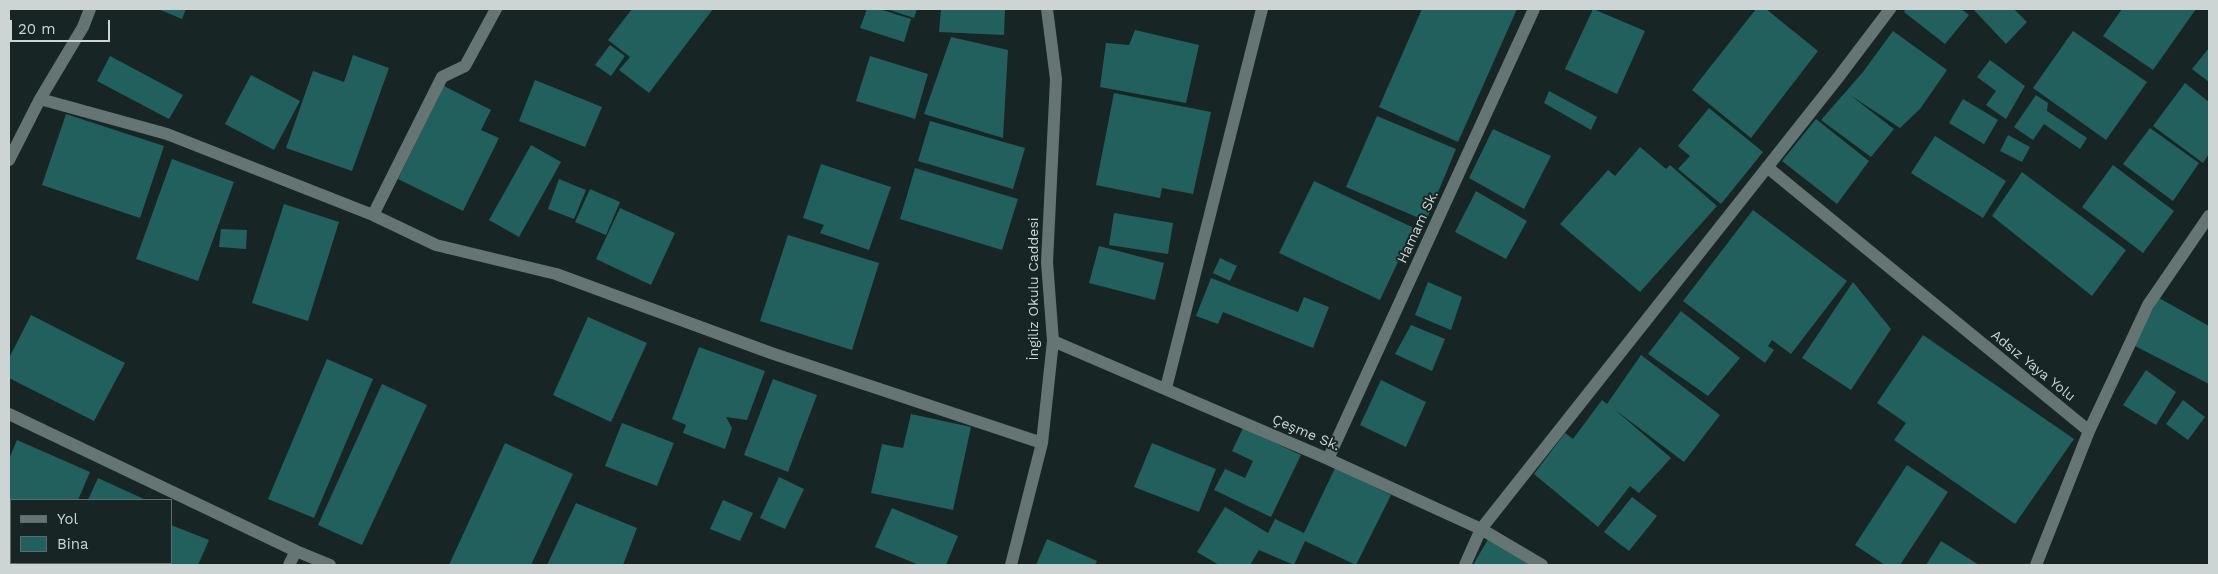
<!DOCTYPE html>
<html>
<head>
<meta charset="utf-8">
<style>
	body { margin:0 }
	#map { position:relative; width:2218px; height:574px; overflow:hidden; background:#172625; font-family:"Work Sans",sans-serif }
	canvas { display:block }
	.frame { position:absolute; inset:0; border:10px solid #ccd5d4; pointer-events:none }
	.legend { position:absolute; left:10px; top:499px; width:162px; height:65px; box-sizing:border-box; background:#172625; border:1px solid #5f6c6b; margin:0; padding:6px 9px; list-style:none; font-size:15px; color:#ccd5d4 }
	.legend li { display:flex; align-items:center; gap:10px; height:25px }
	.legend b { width:25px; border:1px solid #5f6c6b }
	.scale { position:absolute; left:10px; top:20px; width:100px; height:22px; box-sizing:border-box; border:2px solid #ccd5d4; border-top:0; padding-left:6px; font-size:15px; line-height:18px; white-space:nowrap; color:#ccd5d4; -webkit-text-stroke:4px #172625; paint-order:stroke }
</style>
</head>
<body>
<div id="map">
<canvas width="2218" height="574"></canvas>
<div class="frame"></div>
<ul class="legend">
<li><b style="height:6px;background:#647574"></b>Yol</li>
<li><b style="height:14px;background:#21605c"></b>Bina</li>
</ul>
<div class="scale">20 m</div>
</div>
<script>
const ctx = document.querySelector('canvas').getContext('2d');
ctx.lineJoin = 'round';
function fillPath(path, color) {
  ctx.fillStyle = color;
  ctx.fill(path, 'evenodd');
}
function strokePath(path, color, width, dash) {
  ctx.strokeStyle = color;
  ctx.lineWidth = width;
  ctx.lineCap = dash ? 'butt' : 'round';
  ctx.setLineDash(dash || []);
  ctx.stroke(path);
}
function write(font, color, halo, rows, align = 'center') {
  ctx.font = font + ' "Work Sans",sans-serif';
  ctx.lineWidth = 4;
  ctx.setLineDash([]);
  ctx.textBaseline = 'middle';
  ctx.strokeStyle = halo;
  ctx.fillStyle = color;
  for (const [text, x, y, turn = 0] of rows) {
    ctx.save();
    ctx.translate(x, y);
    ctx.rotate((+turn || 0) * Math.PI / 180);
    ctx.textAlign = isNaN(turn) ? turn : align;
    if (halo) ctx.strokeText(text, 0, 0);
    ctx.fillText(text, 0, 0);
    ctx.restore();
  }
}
fillPath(new Path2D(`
	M158 9H186L182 19Z
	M632 9H713L649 93 619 70 630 57 608 40Z
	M867 9H879L911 19 904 42 860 28Z
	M887 9H917L914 18Z
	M941 9H1005L1004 35 939 32Z
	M1422 9H1517L1458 142 1379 107Z
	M1593 9 1645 31 1617 94 1565 69Z
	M1756 9H1766L1818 51 1751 138 1692 90Z
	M1906 9H1961L1969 15 1945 44 1904 12Z
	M1973 9H2014L2027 22 2006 44Z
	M2122 9H2196L2153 70 2103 36Z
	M1135 30 1199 45 1186 103 1100 87 1106 43 1129 45Z
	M1893 31 1947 70 1920 109 1900 128 1850 95 1894 129 1871 157 1821 120 1863 72Z
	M2073 31 2147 82 2106 140 2033 88Z
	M951 37 1008 50 1003 138 924 114Z
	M610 45 625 56 611 76 595 65Z
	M2209 48V82L2192 69Z
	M353 55 389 68 352 171 286 148 313 71 344 82Z
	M110 56 183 95 169 119 97 81Z
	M870 56 928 74 915 119 856 101Z
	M1990 60 2025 86 2006 119 1986 105 1996 91 1977 77Z
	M251 75 300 101 274 150 225 124Z
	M535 80 602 107 585 147 519 121Z
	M2185 83 2209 102V154L2203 163 2153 126Z
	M444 86 491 110 481 130 499 138 463 211 398 179Z
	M1549 91 1597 117 1591 130 1544 103Z
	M1114 93 1211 112 1193 194 1162 188 1160 198 1096 185Z
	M2036 95 2048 103 2047 111 2087 138 2080 149 2044 124 2033 140 2014 127Z
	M1963 99 1998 120 1984 144 1949 123Z
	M1709 108 1763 152 1721 204 1678 169 1690 156 1678 146Z
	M66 114 164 146 140 218 42 185Z
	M1377 116 1456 149 1426 221 1346 187Z
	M1816 119 1869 161 1837 204 1782 161Z
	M930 121 1025 148 1013 189 918 161Z
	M2150 128 2199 163 2173 201 2123 164Z
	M1493 129 1551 156 1524 209 1469 178Z
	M2008 135 2030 147 2022 162 2000 151Z
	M1935 136 2006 181 1983 218 1911 173Z
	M531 145 561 162 519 237 489 220Z
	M1640 147 1666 169 1670 165 1717 206 1640 292 1560 224 1608 170 1615 176Z
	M172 159 234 182 198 281 136 259Z
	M821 164 891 187 869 250 820 233 824 225 803 218Z
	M2113 165 2174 211 2143 253 2082 207Z
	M915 168 1018 199 1002 250 900 219Z
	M2022 172 2126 250 2092 296 1992 216Z
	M559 179 586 190 574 219 548 209Z
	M1314 181 1414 228 1380 300 1279 253Z
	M590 189 620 202 606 235 575 222Z
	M1476 191 1527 221 1506 259 1455 232Z
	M284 204 339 222 308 321 252 303Z
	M620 208 675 233 651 285 596 259Z
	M1753 210 1847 281 1791 354 1772 340 1768 346 1774 350 1765 363 1683 301Z
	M1114 213 1173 223 1168 254 1109 245Z
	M221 229 247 230 246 249 219 247Z
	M788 235 879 263 852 350 760 321Z
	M1099 246 1164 263 1155 300 1089 283Z
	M1220 258 1237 266 1230 281 1213 273Z
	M1211 278 1298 312 1304 297 1329 307 1313 348 1223 312 1218 324 1196 316Z
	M1428 282 1462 297 1451 330 1415 315Z
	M1853 282 1891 329 1851 390 1802 358Z
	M2159 298 2209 326V384L2133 345Z
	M1681 311 1740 358 1708 396 1648 354Z
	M31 315 125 363 94 421 9 378V358Z
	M588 317 647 343 611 422 553 395Z
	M1411 325 1445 339 1432 371 1395 354Z
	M1923 335 2074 439 2015 524 1894 440 1906 423 1877 403Z
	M699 347 765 371 747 420 726 417 732 428 725 449 683 433 686 425 672 419Z
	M1641 355 1720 415 1684 462 1614 409 1671 458 1639 493 1630 486 1598 527 1534 474 1565 433 1573 439 1602 400 1607 404Z
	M327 359 373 379 314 518 268 499Z
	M2146 370 2176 392 2156 425 2123 405Z
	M773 379 817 395 788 472 744 455Z
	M1381 380 1426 402 1406 447 1360 425Z
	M382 384 427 405 362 545 318 525Z
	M2183 400 2205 417 2188 440 2166 424Z
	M911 414 971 427 953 510 871 493 882 444 903 448Z
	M622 423 674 443 657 486 605 466Z
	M1243 428 1301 455 1271 517 1214 490 1225 469 1245 478 1253 461 1232 451Z
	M17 440 90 472 78 500H11V518H9V459Z
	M505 443 573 474 531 565H449Z
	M1152 443 1216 469 1199 512 1134 487Z
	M1907 465 1948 492 1900 565H1885L1855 545Z
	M1335 468 1391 495 1356 565 1305 541 1294 565 1259 550 1250 565H1219L1197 552 1225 507 1268 533 1275 519 1304 533Z
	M779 477 804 489 785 529 760 518Z
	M98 478 146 500H88Z
	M1632 497 1657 516 1629 551 1604 532Z
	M723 500 753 513 740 541 710 529Z
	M576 503 637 528 623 565H547Z
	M892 508 958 536 946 565H919L875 547Z
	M9 518 11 519V548L9 547Z
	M171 525 209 540 198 565H137L138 563H171Z
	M1490 536 1544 565H1473Z
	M1047 539 1097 561 1095 565H1036Z
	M1941 541 1979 565H1926Z`), '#21605c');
strokePath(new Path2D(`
	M40 99 167 134 373 215 436 245 556 274 771 353 1042 443
	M9 160 40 99 83 27 90 9
	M1767 167 2089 431
	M373 215 442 77 465 66 496 9
	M1053 341 1328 459 1481 529 1542 565
	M1166 388 1262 9
	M9 414 296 551 330 565
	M1328 459 1534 9
	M289 565 296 551
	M1011 565 1042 443 1053 341 1047 262 1056 79 1047 9
	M1465 565 1481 529 1837 79 1890 9
	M2036 565 2089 431 2148 305 2209 216`), '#647574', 12);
write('14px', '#ccd5d4', '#172625', [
	["Hamam Sk.",1418,227,-65],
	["İngiliz Okulu Caddesi",1034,289,-90],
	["Adsız Yaya Yolu",2033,366,39],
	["Çeşme Sk.",1306,433,23]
]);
</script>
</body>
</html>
